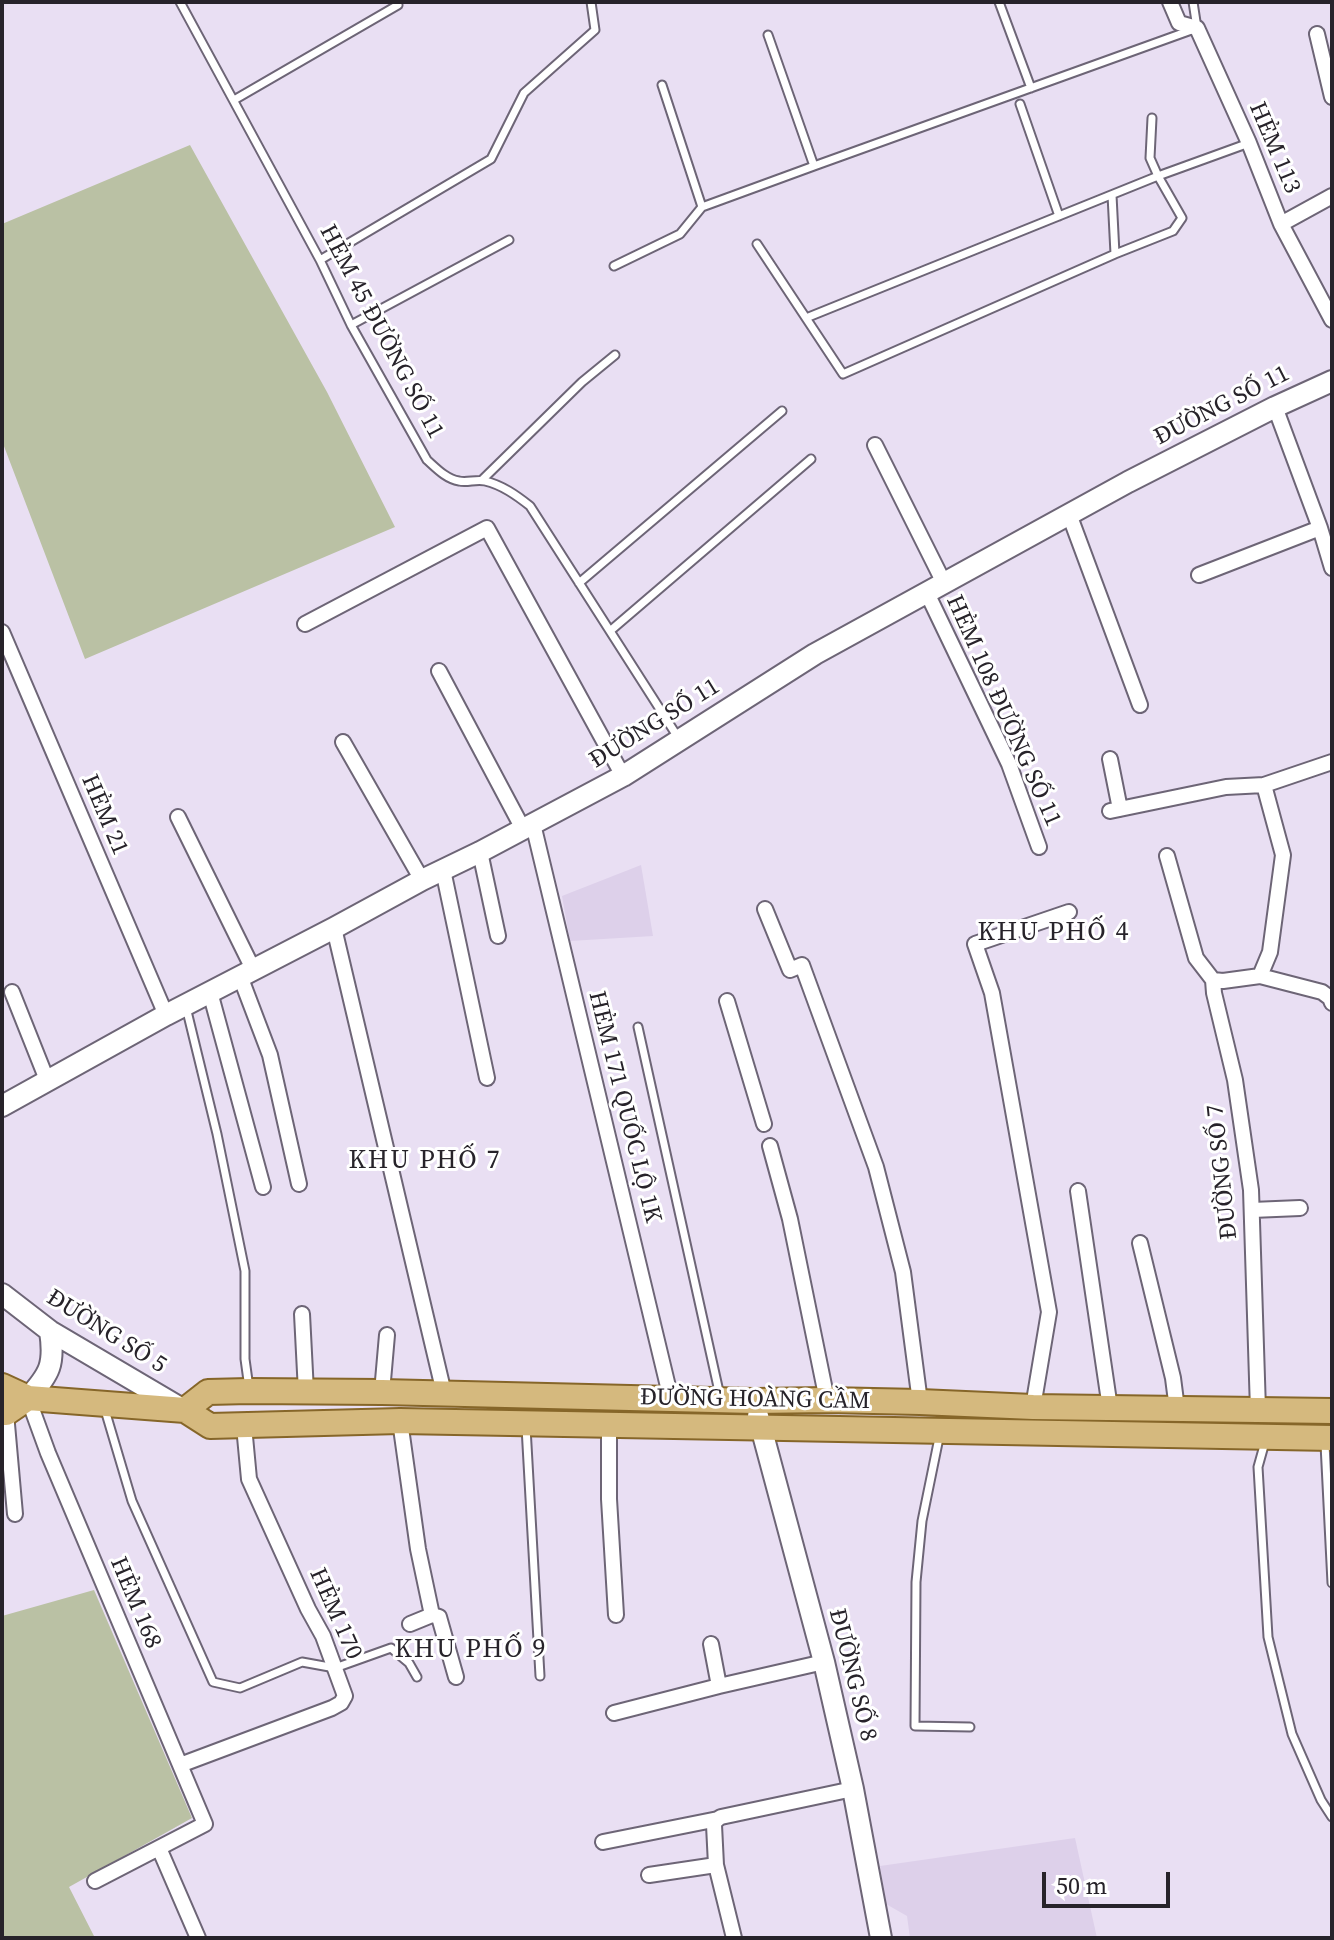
<!DOCTYPE html>
<html>
<head>
<meta charset="utf-8">
<style>
	body { margin:0 }
	#map { position:relative; width:1334px; height:1940px; overflow:hidden; background:#e9dff3; font-family:"Source Serif 4",serif }
	canvas { display:block }
	.frame { position:absolute; inset:0; border:4px solid #27232a; pointer-events:none }
	.scale { position:absolute; left:1042px; top:1872px; width:128px; height:36px; box-sizing:border-box; border:4px solid #27232a; border-top:0; padding-left:10px; font-size:24px; line-height:28px; white-space:nowrap; color:#27232a; -webkit-text-stroke:6px #fff; paint-order:stroke }
</style>
</head>
<body>
<div id="map">
<canvas width="1334" height="1940"></canvas>
<div class="frame"></div>
<div class="scale">50 m</div>
</div>
<script>
const ctx = document.querySelector('canvas').getContext('2d');
ctx.lineJoin = 'round';
function fillPath(path, color) {
  ctx.fillStyle = color;
  ctx.fill(path, 'evenodd');
}
function strokePath(path, color, width, dash) {
  ctx.strokeStyle = color;
  ctx.lineWidth = width;
  ctx.lineCap = dash ? 'butt' : 'round';
  ctx.setLineDash(dash || []);
  ctx.stroke(path);
}
function write(font, color, halo, rows, align = 'center') {
  ctx.font = font + ' "Source Serif 4",serif';
  ctx.lineWidth = 6;
  ctx.setLineDash([]);
  ctx.textBaseline = 'middle';
  ctx.strokeStyle = halo;
  ctx.fillStyle = color;
  for (const [text, x, y, turn = 0] of rows) {
    ctx.save();
    ctx.translate(x, y);
    ctx.rotate((+turn || 0) * Math.PI / 180);
    ctx.textAlign = isNaN(turn) ? turn : align;
    if (halo) ctx.strokeText(text, 0, 0);
    ctx.fillText(text, 0, 0);
    ctx.restore();
  }
}
fillPath(new Path2D(`
	M641 865 653 936 570 941 562 896Z
	M1075 1838 1097 1938H910L907 1916 886 1904 880 1866Z`), '#ddd0ea');
fillPath(new Path2D(`
	M190 145 327 392 395 527 85 659 2 441V224Z
	M94 1590 192 1818 69 1887 95 1938H2V1616Z`), '#bac1a4');
const lane = new Path2D(`
	M180 2 320 260 351 325 427 460C436 468 446 479 459 481 467 483 476 479 485 481 502 485 516 495 530 506L679 739
	M999 2 1031 88
	M768 35 814 166 1197 28 1193 2
	M662 85 702 207 814 166
	M234 100 398 5
	M1020 104 1059 216
	M757 244 843 374 1115 254 1112 195
	M1115 254 1173 231 1182 218 1158 176 1249 143
	M320 260 491 159 524 93 595 30 591 2
	M614 266 680 234 702 207
	M806 318 1158 176 1150 158 1152 118
	M351 325 509 240
	M482 480 582 382 615 355
	M579 583 782 411
	M610 631 811 459
	M186 1007 217 1134 245 1271V1359L249 1388
	M638 1027 720 1396
	M105 1410 132 1501 213 1682 240 1688 302 1662 335 1668 391 1648 409 1663 417 1677
	M526 1427 540 1676
	M940 1433 922 1521 916 1582 915 1726 970 1727
	M1265 1442 1258 1467 1268 1637 1292 1734 1321 1800 1332 1817
	M1325 1444 1332 1583`);
const street = new Path2D(`
	M1170 2 1179 23 1197 28 1249 143 1281 224 1332 320
	M1317 34 1332 97
	M1281 224 1332 196
	M1275 407 1320 528 1332 568
	M875 445 944 583
	M1069 514 1140 705
	M1199 575 1320 528
	M927 593 1009 764 1039 847
	M305 624 487 528 623 776
	M2 632 166 1015
	M439 671 523 829
	M343 742 422 880
	M1110 759 1120 809
	M1110 811 1226 787 1264 785 1332 762
	M178 817 253 969
	M533 824 671 1399
	M480 852 498 936
	M1167 856 1196 958 1213 980
	M443 870 487 1078
	M765 909 790 970 802 965 876 1167 903 1272 920 1402
	M334 928 444 1393
	M240 976 270 1055 299 1184
	M1260 976 1322 992 1330 998 1332 1003
	M12 992 47 1080
	M210 992 263 1187
	M727 1001 764 1124
	M770 1146 790 1219 827 1400
	M1078 1191 1110 1408
	M1252 1210 1300 1208
	M1140 1243 1173 1378 1177 1409
	M302 1314 306 1392
	M382 1392 387 1335
	M28 1398 48 1453 205 1824 95 1881
	M1033 1407 1049 1312 992 993 975 944 1069 912
	M1258 1410 1251 1190 1235 1080 1214 993 1213 980 1223 981 1260 976 1270 952 1283 855 1264 785
	M6 1413 15 1514
	M400 1421 418 1549 432 1615 410 1624
	M609 1425V1499L616 1615
	M432 1615 439 1617 456 1677
	M711 1644 719 1686 824 1662
	M614 1713 719 1686
	M180 1765 332 1708 341 1703 345 1696 323 1636 308 1609 249 1479 244 1426
	M603 1842 718 1819
	M159 1848 198 1938
	M649 1875 716 1865
	M734 1938 716 1865 714 1825 716 1820 721 1817 853 1789`);
const secondary = new Path2D(`
	M2 1106 166 1015 334 928 422 880 480 852 623 776 815 654 1128 482 1275 407 1332 381
	M2 1294 50 1331 184 1410
	M28 1398C50 1374 55 1364 50 1331
	M758 1416 824 1662 853 1789 881 1938`);
const primary = new Path2D(`
	M2 1386 28 1398 185 1410 210 1426 400 1421 1332 1438
	M185 1410 208 1392 249 1391 382 1392 754 1401 827 1400 920 1402 1033 1407 1332 1411
	M2 1413H6L28 1398`);
strokePath(lane, '#6d6576', 11);
strokePath(street, '#6d6576', 18);
strokePath(secondary, '#6d6576', 24);
strokePath(primary, '#866629', 28);
strokePath(lane, '#fff', 7);
strokePath(street, '#fff', 14);
strokePath(secondary, '#fff', 20);
strokePath(primary, '#d5b97e', 24);
write('24px', '#27232a', '#fff', [
	["HẺM 113",1274,148,67],
	["HẺM 45 ĐƯỜNG SỐ 11",381,332,62],
	["ĐƯỜNG SỐ 11",1222,406,-27],
	["HẺM 108 ĐƯỜNG SỐ 11",1003,711,66],
	["ĐƯỜNG SỐ 11",655,724,-32],
	["HẺM 21",104,815,67],
	["HẺM 171 QUỐC LỘ 1K",624,1107,76],
	["ĐƯỜNG SỐ 7",1223,1172,-96],
	["ĐƯỜNG SỐ 5",106,1332,32],
	["ĐƯỜNG HOÀNG CẦM",755,1400,1],
	["HẺM 168",135,1603,67],
	["HẺM 170",335,1614,66],
	["ĐƯỜNG SỐ 8",852,1675,76]
]);
ctx.letterSpacing = '2px';
write('26px', '#27232a', '#fff', [
	["KHU PHỐ 4",1054,933],
	["KHU PHỐ 7",425,1161],
	["KHU PHỐ 9",471,1650]
]);
ctx.letterSpacing = '0px';
</script>
</body>
</html>
